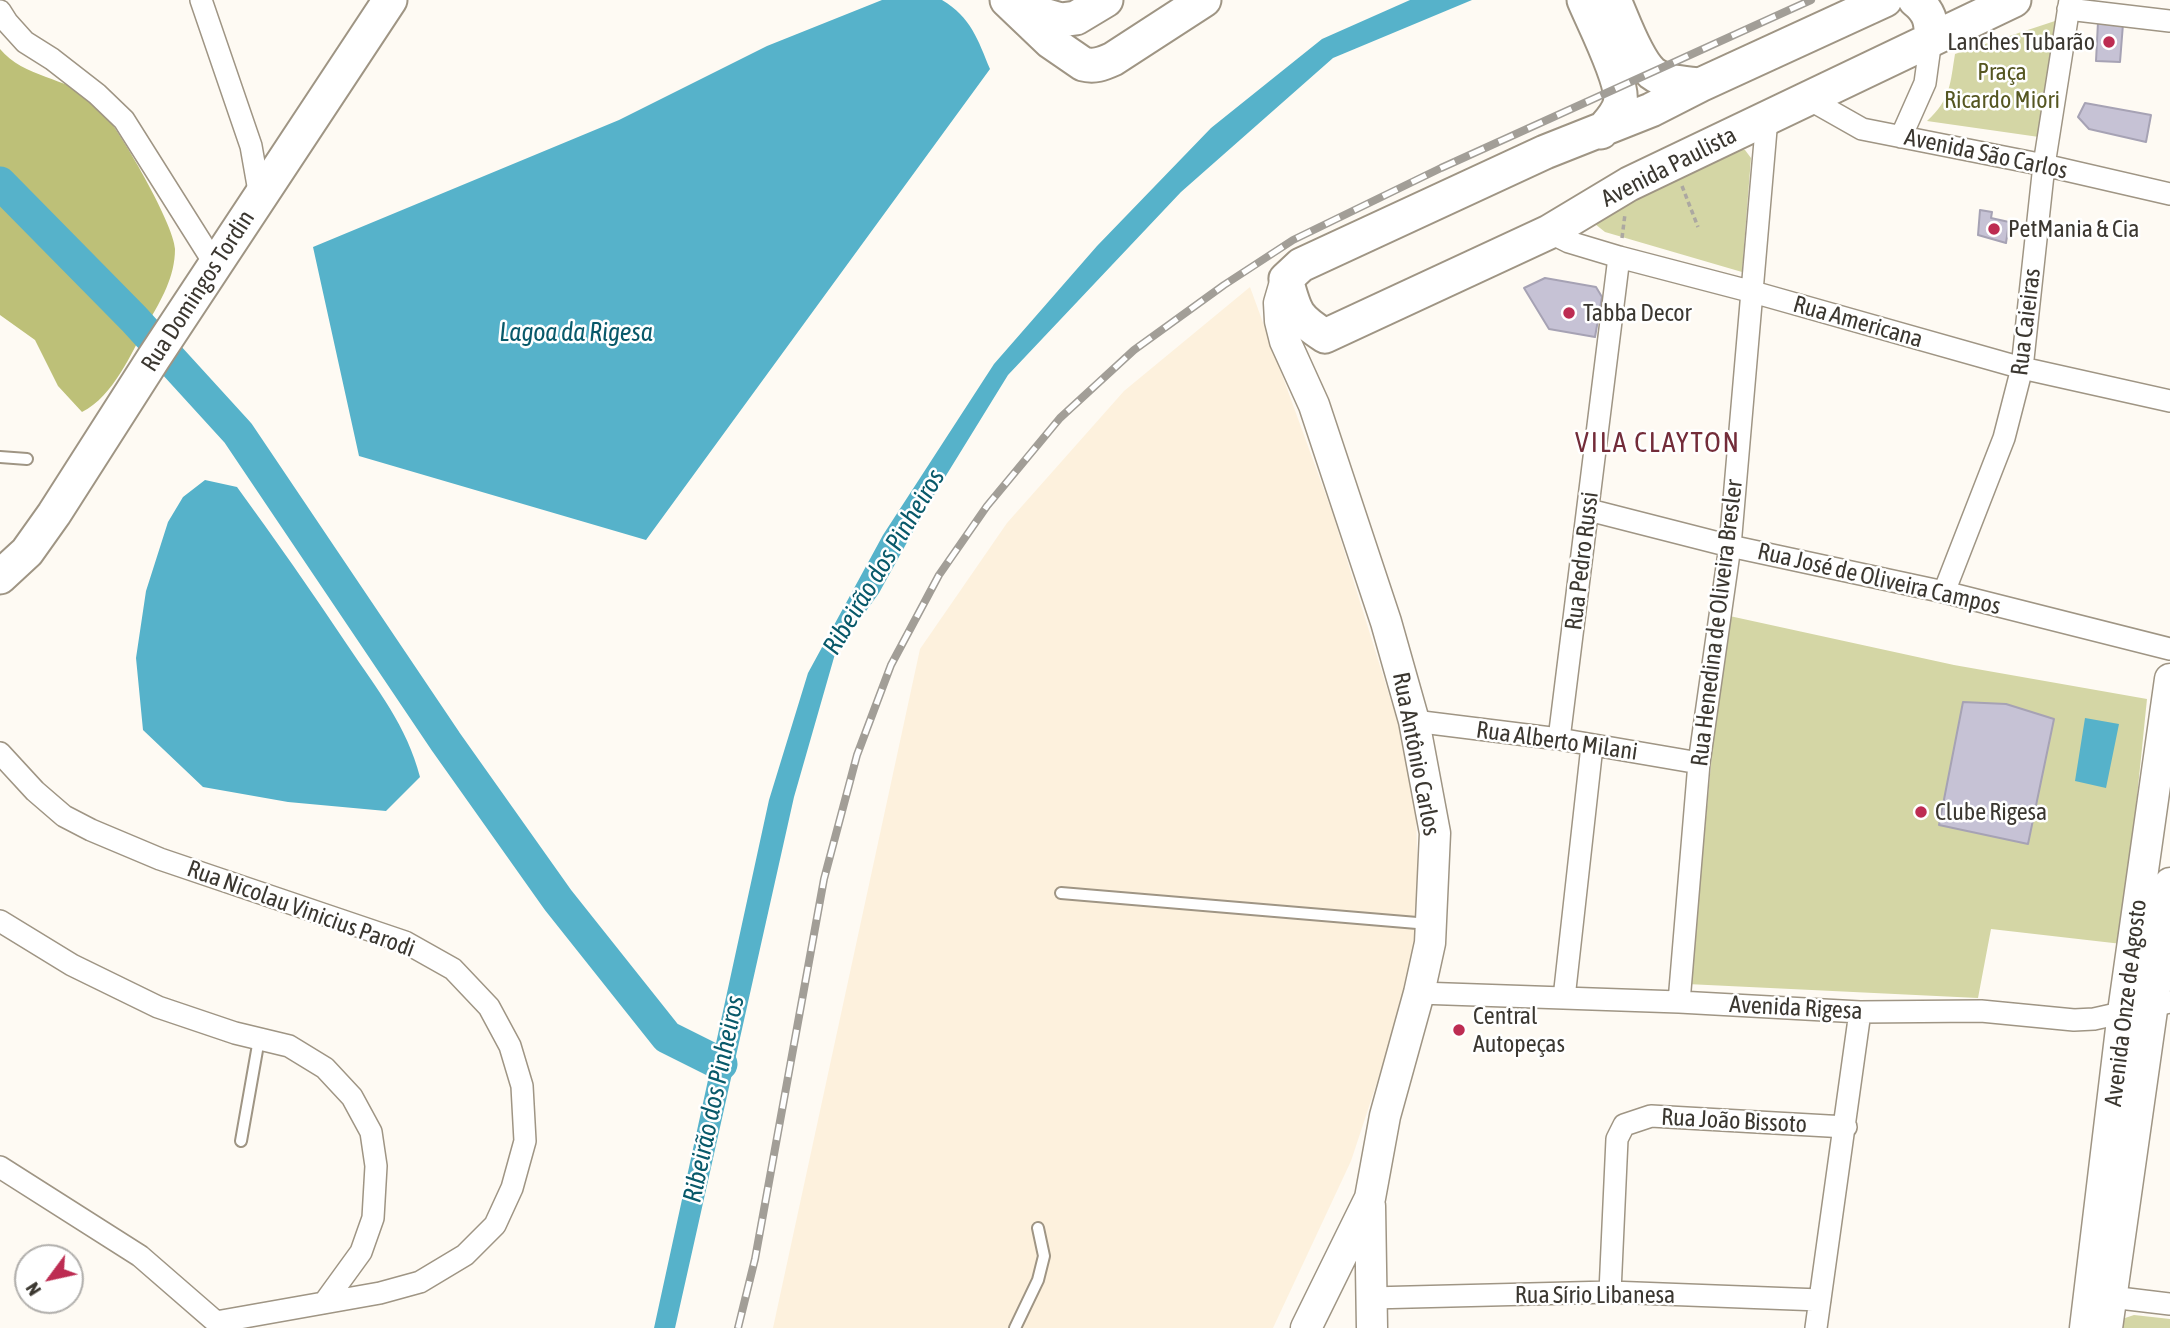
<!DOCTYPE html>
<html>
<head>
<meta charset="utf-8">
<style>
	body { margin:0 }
	#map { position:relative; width:2170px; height:1328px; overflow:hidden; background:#fefaf3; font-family:"Asap Condensed",sans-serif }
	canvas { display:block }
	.north { position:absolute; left:14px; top:1244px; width:70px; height:70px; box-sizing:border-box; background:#fff; border:2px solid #b1afac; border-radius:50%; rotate:237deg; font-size:19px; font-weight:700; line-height:28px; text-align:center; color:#3b3730 }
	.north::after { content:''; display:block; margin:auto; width:24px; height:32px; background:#bd2c52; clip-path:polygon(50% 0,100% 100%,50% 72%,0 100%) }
</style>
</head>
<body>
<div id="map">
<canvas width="2170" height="1328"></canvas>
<div class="north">N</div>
</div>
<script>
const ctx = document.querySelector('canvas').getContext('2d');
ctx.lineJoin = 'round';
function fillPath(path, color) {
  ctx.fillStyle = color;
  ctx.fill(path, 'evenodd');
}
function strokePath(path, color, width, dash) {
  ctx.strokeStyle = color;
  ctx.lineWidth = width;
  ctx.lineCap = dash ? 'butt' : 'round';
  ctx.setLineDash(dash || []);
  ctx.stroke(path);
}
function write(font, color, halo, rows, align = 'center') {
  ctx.font = font + ' "Asap Condensed",sans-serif';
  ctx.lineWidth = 5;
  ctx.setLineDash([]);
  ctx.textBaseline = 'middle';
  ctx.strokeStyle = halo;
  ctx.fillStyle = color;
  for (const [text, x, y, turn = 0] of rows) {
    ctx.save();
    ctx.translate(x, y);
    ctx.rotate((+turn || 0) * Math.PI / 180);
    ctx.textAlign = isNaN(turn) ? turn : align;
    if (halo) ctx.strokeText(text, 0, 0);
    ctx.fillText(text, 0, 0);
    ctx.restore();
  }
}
fillPath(new Path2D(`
	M1250 287 1332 512 1415 778 1418 885 1415 967 1351 1161 1273 1328H773L920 649 1007 523 1124 391Z`), '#fdf1dd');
fillPath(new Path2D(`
	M2058 20 2039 137 1927 121C1951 99 1950 84 1955 54Z
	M1733 148 1745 150 1751 158 1742 272 1605 232 1595 224 1594 211Z
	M1725 615 1954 665 2147 699 2122 944 1991 929 1978 998 1687 984 1696 924Z
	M2134 1315 2170 1319V1328H2121L2122 1319Z`), '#d4d6a5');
fillPath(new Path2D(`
	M0 49C24 78 66 77 93 100 113 117 175 225 175 249 175 277 161 300 148 323 131 353 114 396 82 412L58 386 35 340 0 315Z`), '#bdc078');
fillPath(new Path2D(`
	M882 0H942C971 17 978 40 990 69L646 540 359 456 313 247 619 120 767 46Z
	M1410 0H1472L1333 58 1181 192 1008 375 926 508 879 593 835 654 794 797 675 1328H654L769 800 808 673 883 535 994 364 1097 246 1211 128 1322 39Z
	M205 480 237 487C275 539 312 592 348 646 377 689 407 726 420 777L386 811 288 802 203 787 143 730 136 658 146 591 168 522 183 497Z
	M2085 718 2119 724 2106 788 2075 781Z`), '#56b2ca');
strokePath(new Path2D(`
	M0 183 134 319 238 433 446 742 558 900 667 1037 721 1064`), '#56b2ca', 33);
const building = new Path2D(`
	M2098 22 2123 24 2120 62 2096 61Z
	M2085 103 2151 115 2146 142 2089 129 2078 117Z
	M1980 210 1992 212 1991 218 2009 222 2006 243 1978 235Z
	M1545 278 1596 287 1602 297 1595 337 1549 329 1524 288Z
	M1963 702 2006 704 2054 719 2028 844 1939 825Z`);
fillPath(building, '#c6c2d5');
strokePath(building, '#a6a2b4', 2);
const lane = new Path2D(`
	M0 457 27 459
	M1061 893 1429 924
	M241 1141 259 1039
	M1015 1328 1038 1280 1044 1256 1038 1228`);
const street = new Path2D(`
	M201 0 251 146 260 197
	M2068 9 2170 21
	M0 11 7 22 25 42 52 59 97 94 124 120 216 266
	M1809 99 1862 129 2044 165 2170 194
	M1901 137 1925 83 1931 39
	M1549 232 1569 242 1619 257 1753 292 2022 368 2170 401
	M1589 510 1730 546 1944 592 2170 649
	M1944 592 2004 438 2022 368 2044 165 2070 0
	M1414 721 1559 739 1699 763
	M1559 739 1619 257
	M0 753 35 791 64 816 91 830 160 859 405 942 453 969 489 1007 510 1046 522 1086 525 1141 512 1188 495 1225 465 1255 420 1282 380 1293 216 1322 140 1256 0 1167
	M0 921 72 965 158 1007 235 1033 289 1046 325 1068 352 1097 371 1132 376 1166 373 1218 361 1252 324 1303
	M1419 993 1679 1002 1860 1012 1981 1011 2074 1020 2094 1019 2170 1002
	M1564 998 1592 746
	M1679 1002 1699 763 1730 546 1767 118
	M1610 1292 1617 1139 1624 1125 1651 1116 1846 1127
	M2111 1297 2170 1304
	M1371 1298 1610 1292 1820 1300
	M1816 1328 1860 1012`);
const secondary = new Path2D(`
	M1286 279 1279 303 1280 321 1285 341 1314 405 1386 622 1414 721 1435 833 1430 943 1419 993 1385 1116 1370 1198 1306 1328
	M1370 1206 1372 1328
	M2085 1328 2123 1012 2170 679
	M2107 1328 2170 883`);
const primary = new Path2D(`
	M1007 0 1051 42 1083 64C1094 67 1102 64 1113 59L1204 0
	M1584 0C1593 22 1625 83 1620 104 1617 115 1608 123 1601 132
	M1614 0C1623 20 1636 59 1652 73 1665 83 1684 83 1700 85
	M1885 0 1700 85 1651 110 1545 152 1301 265 1286 279C1295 312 1295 317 1325 336L1549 232 1629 184 2014 0
	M1915 0C1929 11 1932 21 1931 39
	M1019 8 1061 20 1076 18 1106 0
	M0 577 27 552 54 514 153 359 390 0`);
strokePath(lane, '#9f9584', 14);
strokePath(street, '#9f9584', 24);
strokePath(secondary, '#9f9584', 33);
strokePath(primary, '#9f9584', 37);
strokePath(new Path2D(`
	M1682 186 1698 227
	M1622 238 1625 214`), '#aca8a1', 3.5, [5, 3.5]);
strokePath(lane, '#fff', 10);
strokePath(street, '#fff', 21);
strokePath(secondary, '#fff', 30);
strokePath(primary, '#fff', 33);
const rail = new Path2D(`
	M738 1328 755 1259 824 879 857 755 891 665 939 575 987 506 1060 418 1134 350 1224 285 1293 240 1441 168 1811 0`);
strokePath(rail, '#a29e97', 8);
strokePath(rail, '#fff', 5, [16]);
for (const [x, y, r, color] of [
	[2109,42,7,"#bd2c52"],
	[1994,229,7,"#bd2c52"],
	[1569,313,7,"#bd2c52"],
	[1921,812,7,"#bd2c52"],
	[1459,1030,7,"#bd2c52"]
]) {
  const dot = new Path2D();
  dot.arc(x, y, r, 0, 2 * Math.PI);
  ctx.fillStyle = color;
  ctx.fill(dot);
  strokePath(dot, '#fff', 2.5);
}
write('24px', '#3b3730', '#fff', [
	["Lanches Tubarão",2095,42,"right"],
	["PetMania & Cia",2008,229],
	["Tabba Decor",1583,313],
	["Clube Rigesa",1935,812],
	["Central",1473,1016],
	["Autopeças",1473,1044]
], 'left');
write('24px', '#555621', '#fff', [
	["Praça",2002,72],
	["Ricardo Miori",2002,100]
]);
write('24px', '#3b3730', '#fff', [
	["Avenida São Carlos",1986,154,12],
	["Avenida Paulista",1669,167,-27],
	["Rua Domingos Tordin",198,291,-57],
	["Rua Americana",1858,322,16],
	["Rua Caieiras",2026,322,-83],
	["Rua Pedro Russi",1582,561,-83],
	["Rua José de Oliveira Campos",1879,579,13],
	["Rua Henedina de Oliveira Bresler",1717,623,-83],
	["Rua Alberto Milani",1557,741,8],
	["Rua Antônio Carlos",1416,754,79],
	["Rua Nicolau Vinicius Parodi",301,909,20],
	["Avenida Onze de Agosto",2126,1003,-83],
	["Avenida Rigesa",1796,1008,3],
	["Rua João Bissoto",1734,1121,3],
	["Rua Sírio Libanesa",1595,1295]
]);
write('italic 26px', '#08596a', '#fff', [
	["Lagoa da Rigesa",576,333],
	["Ribeirão dos Pinheiros",884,562,-59],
	["Ribeirão dos Pinheiros",714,1099,-78]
]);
ctx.letterSpacing = '2px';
write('28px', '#732c39', '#fff', [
	["VILA CLAYTON",1658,443]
]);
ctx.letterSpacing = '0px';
</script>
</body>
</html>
